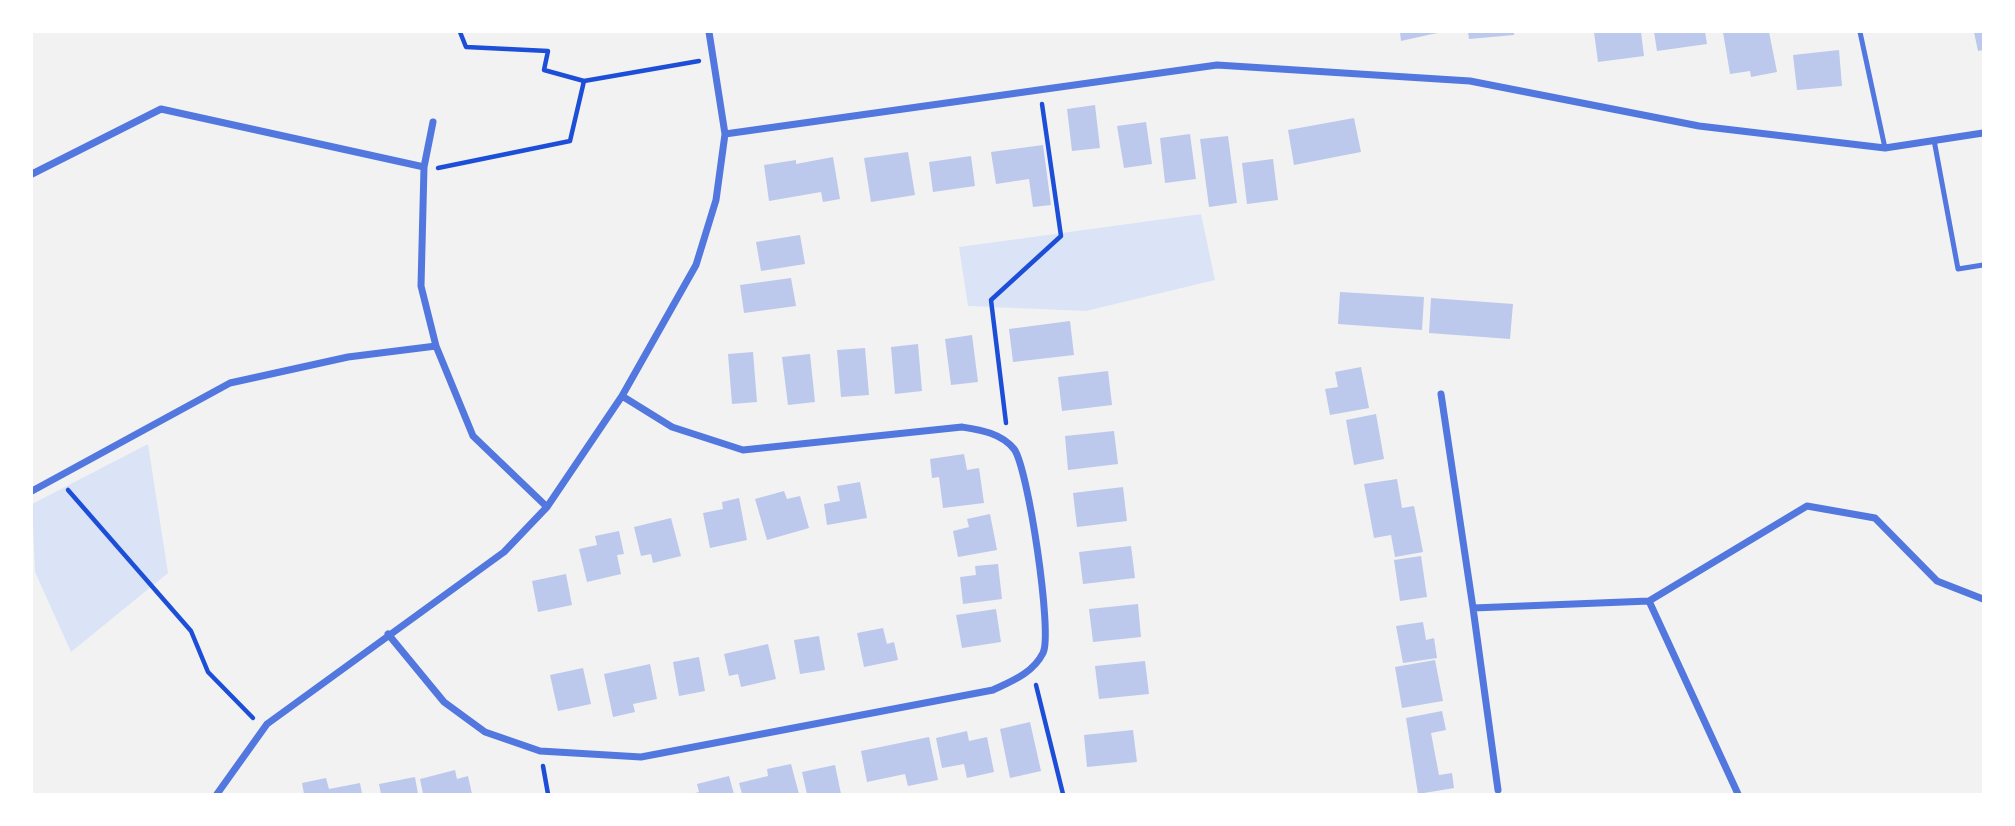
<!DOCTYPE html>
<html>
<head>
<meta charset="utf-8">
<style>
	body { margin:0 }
	#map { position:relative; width:2015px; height:826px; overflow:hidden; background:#f2f2f2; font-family:"DM Sans",sans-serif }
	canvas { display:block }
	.frame { position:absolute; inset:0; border:33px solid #fff; pointer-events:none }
</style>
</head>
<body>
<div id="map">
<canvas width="2015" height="826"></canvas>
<div class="frame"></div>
</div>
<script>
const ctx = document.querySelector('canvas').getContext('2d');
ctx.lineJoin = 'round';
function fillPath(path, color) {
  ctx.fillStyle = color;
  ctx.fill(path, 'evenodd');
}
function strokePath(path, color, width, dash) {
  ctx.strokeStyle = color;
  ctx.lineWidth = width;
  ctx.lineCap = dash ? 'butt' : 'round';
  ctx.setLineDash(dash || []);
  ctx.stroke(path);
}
fillPath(new Path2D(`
	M1201 214 1215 280 1086 311 968 306 959 247Z
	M148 444 168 573 71 652 35 572 32 504Z`), '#dbe4f7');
fillPath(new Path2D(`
	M1400 32H1437V33L1401 41Z
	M1468 32H1514V35L1469 39Z
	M1594 32H1641L1644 56 1598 62Z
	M1654 32H1705L1707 44 1657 51Z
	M1723 32H1769L1777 72 1751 77 1750 71 1730 74Z
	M1974 32H1983V50L1978 51Z
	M1839 50 1842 86 1797 90 1793 55Z
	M1095 105 1100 148 1072 151 1067 109Z
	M1354 118 1361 152 1294 165 1288 130Z
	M1146 122 1152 164 1124 168 1117 126Z
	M1190 134 1196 179 1165 183 1160 138Z
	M1228 136 1237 203 1209 207 1200 139Z
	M1043 145 1051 205 1033 207 1029 179 996 184 991 152Z
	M908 152 915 195 871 202 864 158Z
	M971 156 975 186 933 192 929 162Z
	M833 157 840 199 823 202 821 192 769 201 764 165 796 160V164Z
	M1273 159 1278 200 1247 204 1242 163Z
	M800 235 805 264 761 271 756 242Z
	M791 278 796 306 744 313 740 285Z
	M1340 292 1424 297 1422 330 1338 324Z
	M1431 298 1513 304 1510 339 1429 333Z
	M1070 321 1074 355 1013 362 1009 329Z
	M972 335 978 382 951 385 945 339Z
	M918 344 922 391 895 394 891 347Z
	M865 348 869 395 841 397 837 350Z
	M753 352 757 402 732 404 728 354Z
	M810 354 815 402 788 405 782 357Z
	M1361 367 1369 408 1330 415 1325 389 1338 387 1335 372Z
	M1108 371 1112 405 1062 411 1058 377Z
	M1376 414 1384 459 1354 465 1346 420Z
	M1114 431 1118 464 1068 470 1065 436Z
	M964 454 967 470 979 468 984 503 943 508 939 477 932 478 930 459Z
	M1397 479 1402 508 1414 506 1423 552 1395 557 1391 535 1374 538 1364 484Z
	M860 482 867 518 827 525 824 504 840 501 837 486Z
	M1123 487 1127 521 1077 527 1073 493Z
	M784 491 787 499 800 496 809 528 767 540 755 499Z
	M739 498 747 540 710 548 703 513 723 509 722 502Z
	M990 514 997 550 958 557 953 531 969 527 967 519Z
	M671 518 681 556 653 563 651 554 641 556 634 527Z
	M619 531 624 554 617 555 621 574 587 582 579 549 597 545 595 536Z
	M1131 546 1135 578 1083 584 1079 552Z
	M1421 556 1427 597 1400 601 1394 560Z
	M998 564 1002 599 963 604 960 577 976 575 975 566Z
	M566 574 572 605 538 612 532 581Z
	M1138 604 1141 637 1093 642 1089 609Z
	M996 609 1001 642 962 648 956 615Z
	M1423 622 1426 640 1434 638 1437 658 1403 663 1396 626Z
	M883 628 887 644 894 642 898 660 864 667 857 633Z
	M819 636 825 670 800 674 794 640Z
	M768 644 776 679 741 687 738 674 729 676 724 654Z
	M699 657 705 691 679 696 673 662Z
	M1435 660 1443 701 1402 708 1395 667Z
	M1145 661 1149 694 1099 699 1095 666Z
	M650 664 657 699 633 704 635 712 613 717 604 674Z
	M583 668 591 704 558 711 550 675Z
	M1442 711 1446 730 1431 733 1439 775 1452 773 1454 788 1418 794 1406 718Z
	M1030 722 1041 771 1010 778 1000 729Z
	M1133 730 1137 762 1087 767 1084 735Z
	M967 731 969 741 987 737 994 772 967 778 964 764 942 768 936 738Z
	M929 737 938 780 908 786 905 774 867 782 861 751Z
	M791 764 799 794H742L739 783 768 776 767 769Z
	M835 765 841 794H807L802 772Z
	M455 770 457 779 468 776 472 794H423L420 779Z
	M729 776 734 794H691L699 792 697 784Z
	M415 777 418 794H381L379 784Z
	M326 778 329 789 360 783 362 794H304L302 783Z`), '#bdc9ec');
strokePath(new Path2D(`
	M460 32 466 47 548 51 544 70 584 81
	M438 168 570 141 584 81 699 61
	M1006 423 991 300 1061 236 1042 104
	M68 490 191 631 208 672 253 718
	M1036 685 1063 794
	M543 766 548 794`), '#1d4ed8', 4.5);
strokePath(new Path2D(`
	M1860 32 1885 148
	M1934 140 1958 269 1983 265`), '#5277de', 5);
strokePath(new Path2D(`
	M433 122 424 167 421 286 436 346 473 436 547 507
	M725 134 1217 65 1470 81 1699 126 1885 148 1983 133
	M32 174 161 109 424 167
	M1441 394 1473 608 1649 601 1807 506 1875 518 1937 581 1983 599
	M32 491 230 383 348 357 436 346
	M1649 601 1738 794
	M1473 608 1498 790
	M388 634 444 702 485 732 540 751 641 757 993 690C1012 681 1033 673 1043 653 1053 634 1028 467 1014 449 1001 433 981 430 962 427L743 450 672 427 622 396
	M217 794 267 724 504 552 547 507 622 396 696 265 716 200 725 134 709 32`), '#5277de', 7);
</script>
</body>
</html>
